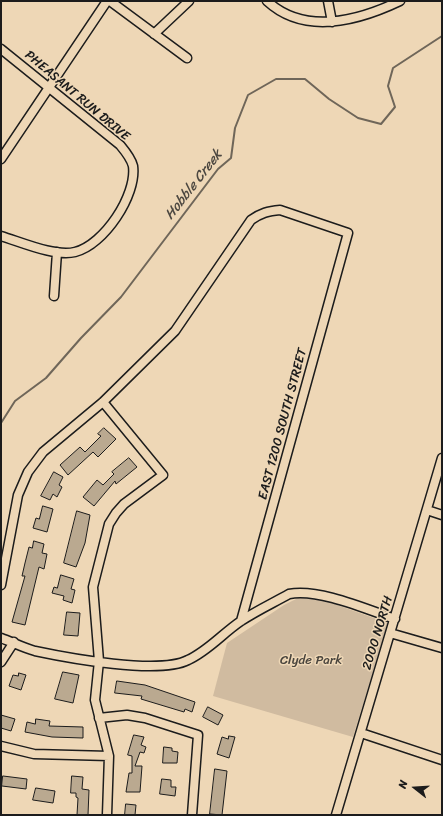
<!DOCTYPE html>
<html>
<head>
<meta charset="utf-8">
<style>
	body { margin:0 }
	#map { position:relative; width:443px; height:816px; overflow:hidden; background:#eed7b6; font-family:Sriracha,sans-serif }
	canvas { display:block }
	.frame { position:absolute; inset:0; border:2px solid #1c1c1c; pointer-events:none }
	.north { position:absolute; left:395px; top:768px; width:40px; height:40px; -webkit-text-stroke:3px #eed7b6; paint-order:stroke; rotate:287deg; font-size:11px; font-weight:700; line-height:16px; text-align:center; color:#1c1c1c }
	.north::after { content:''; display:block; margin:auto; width:14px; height:18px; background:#1c1c1c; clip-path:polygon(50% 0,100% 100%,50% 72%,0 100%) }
</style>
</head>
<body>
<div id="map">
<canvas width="443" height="816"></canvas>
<div class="frame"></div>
<div class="north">N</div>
</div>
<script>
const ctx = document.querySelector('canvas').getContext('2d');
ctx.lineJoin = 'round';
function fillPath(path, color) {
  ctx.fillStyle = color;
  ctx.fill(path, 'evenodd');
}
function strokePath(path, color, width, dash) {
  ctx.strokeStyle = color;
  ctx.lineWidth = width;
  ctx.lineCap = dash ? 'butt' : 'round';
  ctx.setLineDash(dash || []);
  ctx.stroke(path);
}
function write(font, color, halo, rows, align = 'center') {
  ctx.font = font + ' Sriracha,sans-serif';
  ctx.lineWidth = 3;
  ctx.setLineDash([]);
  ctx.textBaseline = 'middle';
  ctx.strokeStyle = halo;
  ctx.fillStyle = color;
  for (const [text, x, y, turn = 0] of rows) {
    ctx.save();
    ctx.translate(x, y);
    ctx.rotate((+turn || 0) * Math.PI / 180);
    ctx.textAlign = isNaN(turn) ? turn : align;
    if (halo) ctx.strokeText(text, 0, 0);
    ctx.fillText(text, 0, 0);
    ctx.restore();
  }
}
fillPath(new Path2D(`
	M300 597 323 600 388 623 353 737 213 696 227 643 284 605Z`), '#d0bba0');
strokePath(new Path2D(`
	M1 423 15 401 46 378 81 338 121 297 218 169 231 158 235 128 248 95 276 79H305L329 99 358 118 381 124 395 107 388 86 393 68 442 36`), '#6f6659', 2);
const building = new Path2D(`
	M104 428 116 439 98 457 93 452 68 475 60 465 80 447 85 452 101 436 98 434Z
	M129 458 137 467 116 484 115 481 94 506 83 497 97 480 103 485 114 474 112 472Z
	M54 472 63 477 59 485 62 487 57 497 53 494 50 500 41 496Z
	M43 506 53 509 47 532 33 528 36 518 39 519Z
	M77 511 90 515 85 543 76 567 64 563Z
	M34 541 44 544 42 553 47 554 44 569 39 567 25 625 12 622 25 576H22L25 563 29 547 32 548Z
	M61 575 74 579 71 589 75 590 72 603 63 600 64 596 52 593 54 587 57 588Z
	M67 612 80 613 78 636 64 635Z
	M63 672 79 675 73 703 55 699Z
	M19 673 26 675 21 690 9 686 13 675 18 676Z
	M117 681 145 685 195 702 192 712 185 709 184 712 141 699 142 696 115 693Z
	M208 707 223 715 218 725 203 717Z
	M1 715 15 719 11 731 1 728Z
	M36 719 50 721 49 726 83 727V738L52 737 25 732 27 722 35 724Z
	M134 735 144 737 141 745 146 747 144 753 140 752 135 766H142L140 792H126L129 773H132V756L128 755Z
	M229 736 235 737 229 758 217 754 222 737 228 739Z
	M164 747 172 748V751L178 752 177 763H163Z
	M215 769 227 771 222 815 210 814Z
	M3 776 27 779 26 789 2 786Z
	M72 776 83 777 82 789 89 790 88 815H77L78 798 76 797V793H71Z
	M162 779 171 780V787H176L175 796 160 794Z
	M36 788 55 791 53 803 33 800Z
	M126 804 136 805 135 815H125Z`);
fillPath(building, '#baa990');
strokePath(building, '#1c1c1c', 1);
const minor = new Path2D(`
	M110 1 187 58
	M267 1C305 36 358 21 400 1
	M328 1 332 22
	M154 34 189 1
	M1 49 120 145C125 151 131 158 133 166 137 195 104 245 75 252 55 257 21 242 1 236
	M1 159 107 1
	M54 296 57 252
	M103 402 163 475 124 504 116 513 109 524 93 587 99 661 95 700 109 756 107 815
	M427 510 442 515
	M1 585 18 495 28 472 43 452 103 402 175 331 251 220C261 213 268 211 280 210L348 233 241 621
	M390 633 442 648
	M1 638C12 642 24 648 35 651 68 658 159 675 188 660 208 651 223 633 241 621 256 611 273 603 289 594 318 588 366 609 395 619
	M1 662 14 642
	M99 718 127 715 145 718 198 735 192 815
	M361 733 442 760
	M1 746 34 754 109 756
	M336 815 442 458`);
strokePath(minor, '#1c1c1c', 11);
strokePath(minor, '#eed7b6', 8);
write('13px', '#1c1c1c', '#eed7b6', [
	["PHEASANT RUN DRIVE",77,96,40],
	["EAST 1200 SOUTH STREET",283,424,-75],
	["2000 NORTH",378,633,-73]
]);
write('13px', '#49443d', '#eed7b6', [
	["Clyde Park",311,661]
]);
write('italic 14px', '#4c4740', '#eed7b6', [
	["Hobble Creek",194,185,-52]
]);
</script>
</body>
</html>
